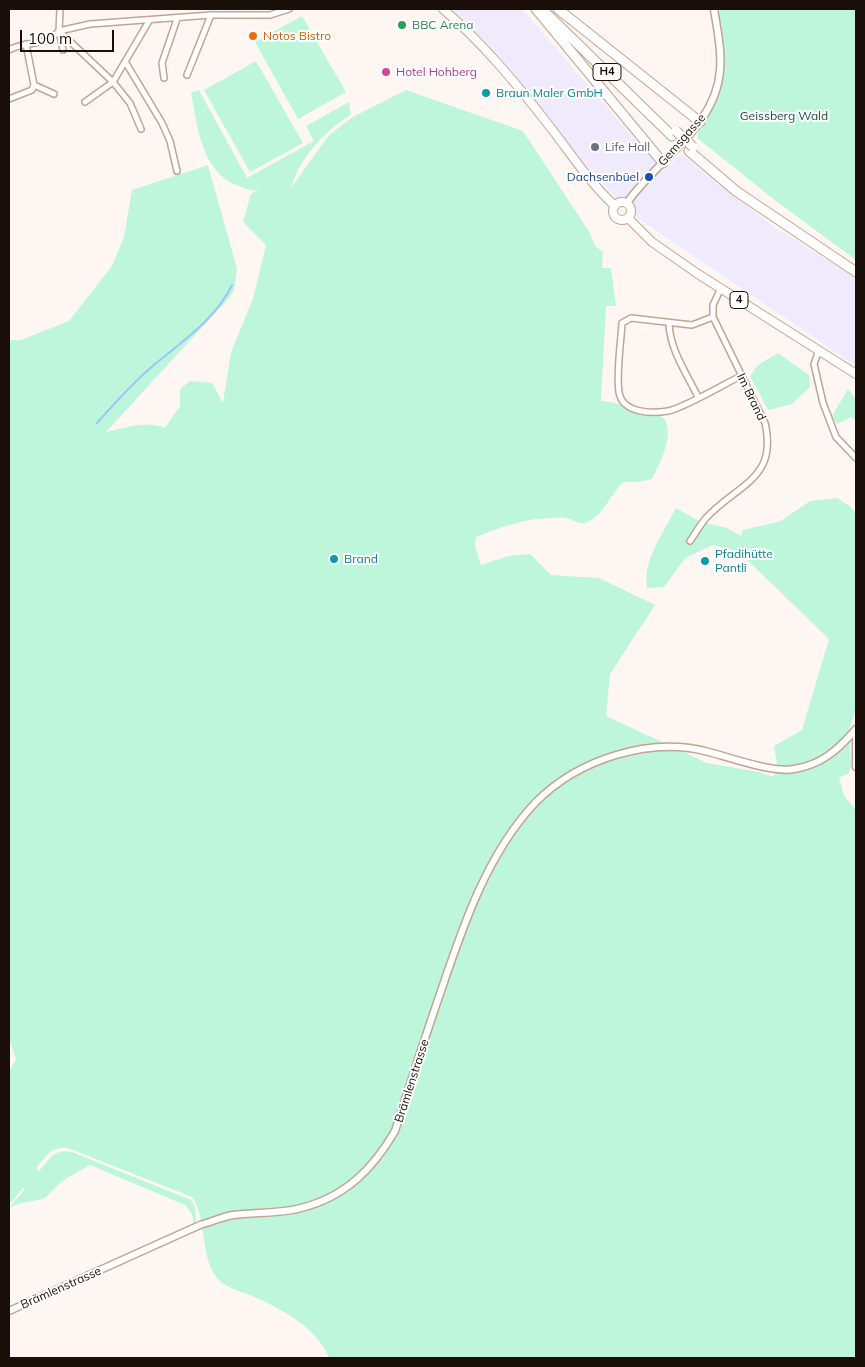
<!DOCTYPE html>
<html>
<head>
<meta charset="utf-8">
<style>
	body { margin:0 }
	#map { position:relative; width:865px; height:1367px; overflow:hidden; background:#fef6f2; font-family:Mulish,sans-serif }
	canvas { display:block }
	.frame { position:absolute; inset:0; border:10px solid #1a0e08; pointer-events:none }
	.scale { position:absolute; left:20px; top:30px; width:94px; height:22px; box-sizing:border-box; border:2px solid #1a0e08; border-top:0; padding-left:6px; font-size:15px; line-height:18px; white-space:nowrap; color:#1a0e08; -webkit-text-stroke:4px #fff; paint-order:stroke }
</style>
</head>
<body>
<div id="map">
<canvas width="865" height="1367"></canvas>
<div class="frame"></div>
<div class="scale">100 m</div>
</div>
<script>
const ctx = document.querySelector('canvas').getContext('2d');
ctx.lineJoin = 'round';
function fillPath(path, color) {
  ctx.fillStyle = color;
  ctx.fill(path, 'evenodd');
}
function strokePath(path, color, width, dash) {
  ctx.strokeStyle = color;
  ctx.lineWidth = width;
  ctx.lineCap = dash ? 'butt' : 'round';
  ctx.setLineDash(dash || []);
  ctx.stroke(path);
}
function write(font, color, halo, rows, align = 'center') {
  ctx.font = font + ' Mulish,sans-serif';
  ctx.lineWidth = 4;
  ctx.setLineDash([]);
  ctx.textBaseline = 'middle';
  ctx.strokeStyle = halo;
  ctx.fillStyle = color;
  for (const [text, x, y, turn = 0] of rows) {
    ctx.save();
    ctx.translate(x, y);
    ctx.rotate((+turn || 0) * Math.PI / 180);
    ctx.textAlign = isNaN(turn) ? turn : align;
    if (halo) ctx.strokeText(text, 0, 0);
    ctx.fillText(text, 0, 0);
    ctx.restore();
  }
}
fillPath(new Path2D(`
	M450 9H522L663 172 681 154 774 227 856 278V366L633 215 584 165 515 75 488 44Z`), '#efebfc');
fillPath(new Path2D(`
	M714 9H856V260L776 201 697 138C702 115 716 96 720 72 723 55 716 27 714 9Z
	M302 16 346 92 298 119 255 42Z
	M256 61 303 143 250 172 204 90Z
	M199 90 247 178 314 141 306 126 349 102 351 115C326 129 299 159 291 188L329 135 353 117 406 90 523 131 590 233 595 246 603 252 602 268H611L616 306H606L601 401C606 402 611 402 616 403 623 405 628 411 634 412 642 414 650 413 658 415 680 423 660 465 652 479L638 482H624C610 494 605 513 588 522 579 526 573 519 566 518 561 517 555 518 551 518 521 519 503 527 476 537L475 546 481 565 509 556 530 554 551 575 599 578 655 605 610 674 606 716 707 763 759 772 774 777 777 764 774 746 802 730 829 639 739 552 713 545 685 558 664 587 647 588C643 558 663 534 676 508L701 522 727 528 741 536 743 530 781 521 810 501 837 498 851 507 856 514V709L849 730 851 767 848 774 839 777 844 796 856 810V1358H329C315 1325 281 1309 250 1295 242 1292 229 1288 222 1283 198 1262 209 1222 192 1197L68 1148C51 1146 47 1155 36 1168L39 1171C50 1159 54 1148 72 1152L191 1200 195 1207 196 1222 194 1225 192 1214 185 1205 90 1165 62 1181 44 1199 21 1203 9 1208 25 1189 23 1188 9 1205V1072L16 1059 9 1039V340H21L69 321 112 266 124 237 132 190 208 165 237 269 234 290 229 298 106 432C129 428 141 420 165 428L180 406V389L190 381 212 383 223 403 231 352 253 299 266 245 243 222 251 194 260 188 252 191C243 187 231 184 224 178 199 157 197 122 191 93Z
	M778 353 809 375 810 387 792 404 768 410 750 376 758 365Z
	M848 389 856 399V420L851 417 837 424 832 416Z`), '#bdf6da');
strokePath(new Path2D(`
	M97 423C113 405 130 386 148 370 178 344 215 321 232 285`), '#9ec4fc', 2);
const minor = new Path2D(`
	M60 9 59 31 63 50
	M59 31 90 24 211 15H270L289 9
	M59 31 113 82 130 103 141 129
	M9 50C27 40 43 48 59 31
	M126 63 162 123 170 141 177 171
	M187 75 211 15
	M164 78 162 63 177 19
	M34 85 54 94
	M9 99 32 90 34 85 26 44
	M85 102 113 82 149 21
	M713 317 692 325 631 318 622 323C621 342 616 374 619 392 622 413 651 414 668 411 684 408 724 384 741 376
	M669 324C670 350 687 374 698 397
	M819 350 814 364 823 403 836 437 856 458
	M690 541C695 534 700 525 706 518 737 484 778 480 765 423L713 317V305L721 288`);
const tertiary = new Path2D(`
	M627 203C657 159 716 128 720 70 722 50 717 29 714 9
	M856 729V767
	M9 1311 200 1225C211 1222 222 1217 233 1215 255 1212 280 1214 301 1208 345 1197 373 1169 395 1131 410 1084 425 1037 441 991 463 926 487 854 535 803 578 759 650 736 709 752 731 758 773 773 794 769 821 765 838 750 856 729`);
const primary = new Path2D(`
	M443 9C485 45 520 88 554 132 573 157 591 184 615 206
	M613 211a9 9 0 1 1 18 0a9 9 0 1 1-18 0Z
	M628 218 652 242 698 274 856 374`);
const trunk = new Path2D(`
	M536 9 663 163
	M558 9 700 122
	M545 12 672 136
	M689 151 736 191 856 272`);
strokePath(minor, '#c4a390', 8);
strokePath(tertiary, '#c4a390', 9);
strokePath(primary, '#c4a390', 10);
strokePath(trunk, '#c4a390', 11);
strokePath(minor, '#fff', 5);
strokePath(tertiary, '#fff', 6);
strokePath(primary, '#fff', 8);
strokePath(trunk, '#fff', 9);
const trunkBridge = new Path2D(`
	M676 131 693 147`);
strokePath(trunkBridge, '#c4a390', 11, []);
strokePath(trunkBridge, '#fff', 9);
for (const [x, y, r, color] of [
	[402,25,5,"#2e9e5b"],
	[253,36,5,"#e8710a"],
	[386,72,5,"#d1479c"],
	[486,93,5,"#0f9aa8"],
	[595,147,5,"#6b7280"],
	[649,177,5,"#1a4fb4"],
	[334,559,5,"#0f9aa8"],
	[705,561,5,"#0f9aa8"]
]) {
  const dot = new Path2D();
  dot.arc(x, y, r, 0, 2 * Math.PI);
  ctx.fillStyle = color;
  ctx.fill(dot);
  strokePath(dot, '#fff', 2);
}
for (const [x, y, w] of [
	[607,72,28],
	[739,300,18]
]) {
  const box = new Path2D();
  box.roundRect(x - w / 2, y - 8.5, w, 17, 4);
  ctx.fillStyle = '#fff';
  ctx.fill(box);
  strokePath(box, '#1a0e08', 1);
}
write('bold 11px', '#1a0e08', null, [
	["H4",607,72],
	["4",739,300]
]);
write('12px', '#27864d', '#fff', [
	["BBC Arena",412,25]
], 'left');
write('12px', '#c56008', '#fff', [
	["Notos Bistro",263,36]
], 'left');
write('12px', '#b23c85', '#fff', [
	["Hotel Hohberg",396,72]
], 'left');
write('12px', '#0d838f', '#fff', [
	["Braun Maler GmbH",496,93],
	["Pfadihütte",715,554],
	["Pantli",715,568],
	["Brand",344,559]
], 'left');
write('12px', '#144f38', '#fff', [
	["Geissberg Wald",784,116]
]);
write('12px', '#1a0e08', '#fff', [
	["Gemsgasse",682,140,-49],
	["Im Brand",751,397,64],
	["Brämlenstrasse",412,1081,-72],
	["Brämlenstrasse",61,1288,-24]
]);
write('12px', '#5b616d', '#fff', [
	["Life Hall",605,147]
], 'left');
write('12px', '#164399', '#fff', [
	["Dachsenbüel",639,177]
], 'right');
</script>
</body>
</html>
